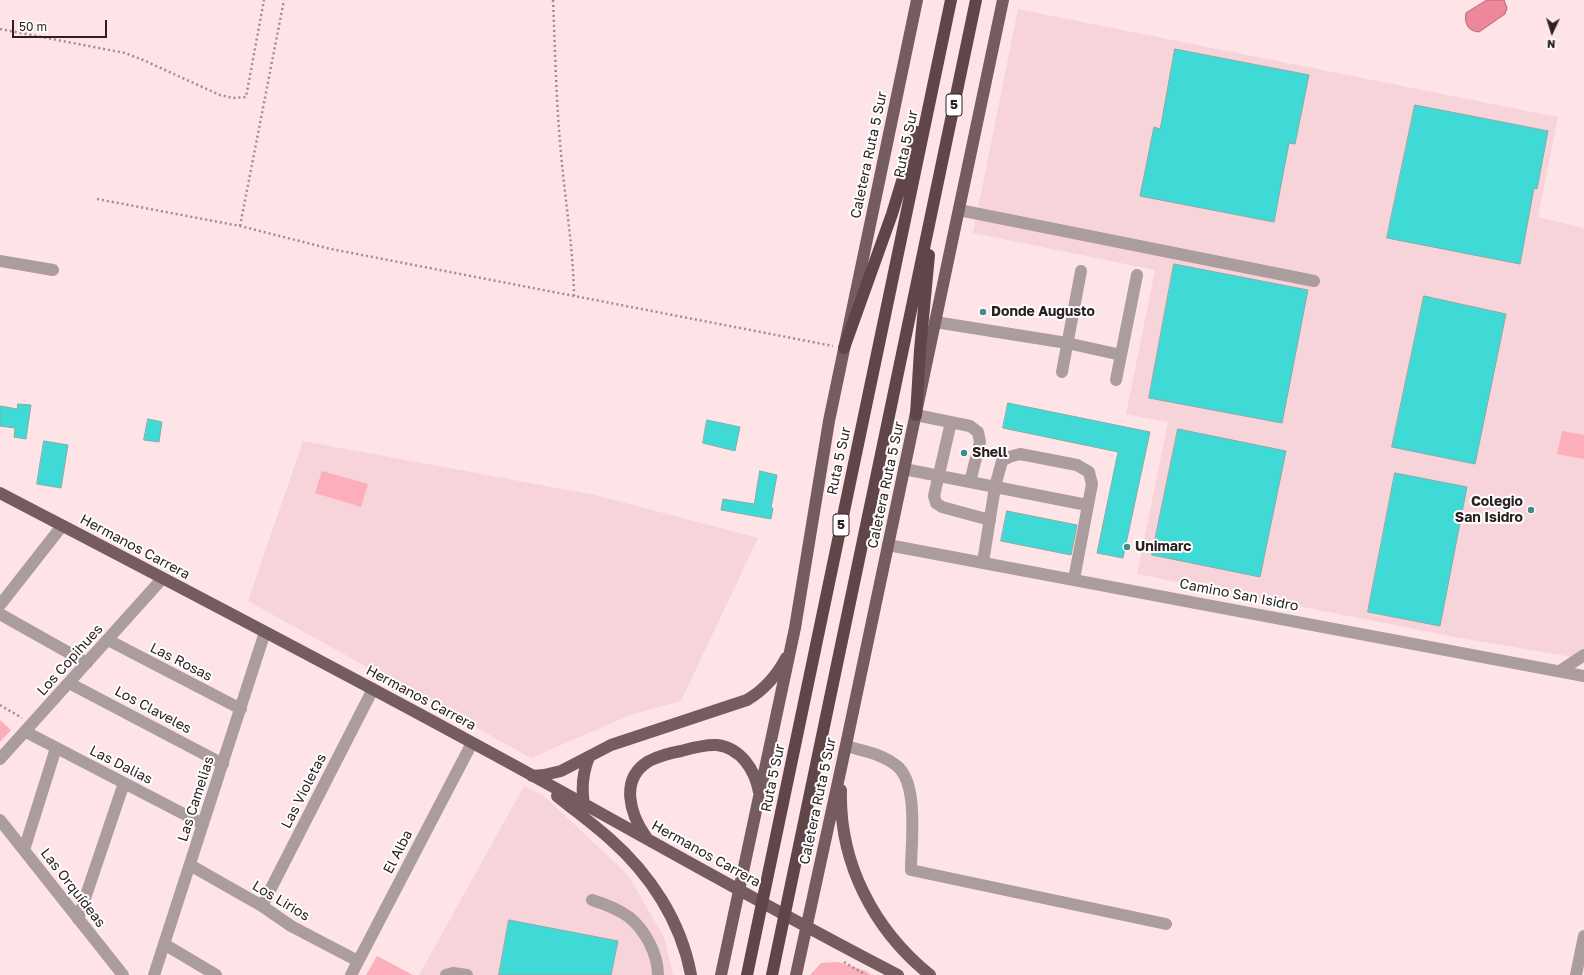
<!DOCTYPE html>
<html>
<head>
<meta charset="utf-8">
<style>
	body { margin:0 }
	#map { position:relative; width:1584px; height:975px; overflow:hidden; background:#ffe4e7; font-family:"Golos Text",sans-serif }
	canvas { display:block }
	.north { position:absolute; left:1532px; top:12px; width:40px; height:40px; -webkit-text-stroke:3px #fff; paint-order:stroke; rotate:184deg; font-size:11px; font-weight:700; line-height:16px; text-align:center; color:#2c2022 }
	.north::after { content:''; display:block; margin:auto; width:14px; height:18px; background:#2c2022; clip-path:polygon(50% 0,100% 100%,50% 72%,0 100%) }
	.scale { position:absolute; left:12px; top:20px; width:95px; height:18px; box-sizing:border-box; border:2px solid #2c2022; border-top:0; padding-left:5px; font-size:12px; line-height:14px; white-space:nowrap; color:#2c2022; -webkit-text-stroke:3px #fff; paint-order:stroke }
</style>
</head>
<body>
<div id="map">
<canvas width="1584" height="975"></canvas>
<div class="north">N</div>
<div class="scale">50 m</div>
</div>
<script>
const ctx = document.querySelector('canvas').getContext('2d');
ctx.lineJoin = 'round';
function fillPath(path, color) {
  ctx.fillStyle = color;
  ctx.fill(path, 'evenodd');
}
function strokePath(path, color, width, dash) {
  ctx.strokeStyle = color;
  ctx.lineWidth = width;
  ctx.lineCap = dash ? 'butt' : 'round';
  ctx.setLineDash(dash || []);
  ctx.stroke(path);
}
function write(font, color, halo, rows, align = 'center') {
  ctx.font = font + ' "Golos Text",sans-serif';
  ctx.lineWidth = 4;
  ctx.setLineDash([]);
  ctx.textBaseline = 'middle';
  ctx.strokeStyle = halo;
  ctx.fillStyle = color;
  for (const [text, x, y, turn = 0] of rows) {
    ctx.save();
    ctx.translate(x, y);
    ctx.rotate((+turn || 0) * Math.PI / 180);
    ctx.textAlign = isNaN(turn) ? turn : align;
    if (halo) ctx.strokeText(text, 0, 0);
    ctx.fillText(text, 0, 0);
    ctx.restore();
  }
}
fillPath(new Path2D(`
	M1018 9 1558 117 1538 217 1584 228V659L1454 637 1137 574 1168 422 1126 414 1155 270 973 233Z
	M303 441 595 495 758 538 681 701 633 714 531 758 248 601Z
	M524 786 544 796 628 875 664 937 673 975H419Z`), '#f6d4d9');
fillPath(new Path2D(`
	M1562 431 1584 435V459L1557 454Z
	M322 471 368 484 361 507 315 493Z
	M0 720 11 730 0 742Z
	M377 956 413 975H366Z
	M838 962 866 971 871 975H810L821 963Z`), '#fcaeba');
const water = new Path2D(`
	M1487 0H1504L1507 8 1505 14 1479 32C1468 31 1464 24 1466 13Z`);
fillPath(water, '#ed889a');
strokePath(water, '#b36976', 1);
const building = new Path2D(`
	M1175 49 1309 75 1295 144 1289 143 1274 222 1140 196 1154 127 1160 129Z
	M1415 105 1548 131 1537 189 1534 188 1520 264 1387 238Z
	M1174 264 1308 290 1282 423 1149 398Z
	M1424 296 1506 314 1475 464 1392 447Z
	M1008 403 1150 432 1123 558 1097 553 1118 452 1003 428Z
	M18 404 31 405 26 439 14 437 15 428 0 426V406L17 409Z
	M148 419 162 422 159 442 144 440Z
	M707 420 740 427 735 451 703 443Z
	M1178 429 1286 451 1260 577 1152 555Z
	M44 441 68 445 61 488 37 484Z
	M760 471 777 475 771 508H773L771 519 721 510 723 499 754 504Z
	M1395 473 1467 487 1440 626 1368 612Z
	M1007 511 1077 525 1071 555 1001 541Z
	M509 920 618 941 611 975H499Z`);
fillPath(building, '#40dad6');
strokePath(building, '#88aaa8', 1);
strokePath(new Path2D(`
	M553 0C555 47 556 95 560 142 564 194 573 244 574 296
	M0 29 125 53 143 60 220 95 233 98 246 97 264 0
	M97 199 240 226 331 249 833 346
	M240 226 284 0
	M0 705 22 718
	M654 826 663 833
	M844 962 866 975`), '#a08c8f', 2.5, [2, 3]);
strokePath(new Path2D(`
	M959 210 1314 281
	M0 261 53 270
	M935 322 1067 343 1121 355
	M1062 372 1081 271
	M1116 380 1137 275
	M916 415 970 426 978 432 980 442 970 482
	M951 422 934 496 936 503 942 507 990 520
	M904 469 1087 505
	M888 545 1584 676
	M983 562 995 487 1002 461 1009 457 1020 454 1077 465 1089 472 1092 484 1074 579
	M0 605 62 526
	M0 614 87 663
	M108 640 241 709
	M1560 671 1584 655
	M69 683 223 764
	M26 732 203 824
	M846 746C863 751 883 754 897 766 919 784 911 843 911 870L1166 924
	M0 759 162 579
	M0 820 123 975
	M24 850 56 748
	M190 865 262 906 291 926 358 961
	M592 900C605 904 618 909 629 917 645 930 658 954 658 975
	M262 906 373 689
	M78 919 124 783
	M164 944 216 975
	M154 975 265 632
	M351 975 472 743
	M446 975 453 973 467 975
	M1576 975 1584 936`), '#ab9d9e', 12);
strokePath(new Path2D(`
	M0 493C157 575 315 657 471 742 614 819 754 901 898 975
	M532 776 544 775 561 771 611 745 747 700C764 690 777 675 786 658
	M841 790C839 863 874 930 930 975
	M557 796C574 810 592 823 609 838 650 874 681 921 691 975
	M584 804C581 787 583 772 589 757
	M646 837C630 814 619 779 649 761 659 756 670 753 681 751 692 748 705 744 717 745 741 748 755 770 759 792
	M721 975 795 628 829 421 917 0
	M796 975 843 759 1003 0`), '#745c5f', 12);
strokePath(new Path2D(`
	M844 348 892 214 917 132
	M916 415 920 350 929 255
	M747 975 951 0
	M772 975 976 0`), '#604549', 12);
for (const [x, y, r, color] of [
	[983,312,4,"#438a88"],
	[964,453,4,"#438a88"],
	[1531,510,4,"#438a88"],
	[1127,547,4,"#438a88"]
]) {
  const dot = new Path2D();
  dot.arc(x, y, r, 0, 2 * Math.PI);
  ctx.fillStyle = color;
  ctx.fill(dot);
  strokePath(dot, '#fff', 1.5);
}
for (const [x, y, w] of [
	[954,105,16],
	[841,525,16]
]) {
  const box = new Path2D();
  box.roundRect(x - w / 2, y - 11, w, 22, 3);
  ctx.fillStyle = '#fff';
  ctx.fill(box);
  strokePath(box, '#2c2022', 1);
}
write('bold 13px', '#2c2022', null, [
	["5",954,105],
	["5",841,525]
]);
write('14px', '#2c2022', '#fff', [
	["Ruta 5 Sur",906,144,-78],
	["Caletera Ruta 5 Sur",869,155,-78],
	["Ruta 5 Sur",839,461,-78],
	["Caletera Ruta 5 Sur",886,485,-78],
	["Hermanos Carrera",135,547,28],
	["Camino San Isidro",1239,595,11],
	["Los Copihues",70,660,-48],
	["Las Rosas",181,662,27],
	["Hermanos Carrera",421,698,28],
	["Los Claveles",153,710,28],
	["Las Dalias",121,765,27],
	["Ruta 5 Sur",773,778,-78],
	["Las Violetas",304,791,-63],
	["Las Camelias",196,799,-72],
	["Caletera Ruta 5 Sur",818,801,-78],
	["El Alba",398,852,-63],
	["Hermanos Carrera",706,854,29],
	["Las Orquídeas",73,888,52],
	["Los Lirios",281,901,31]
]);
write('bold 14px', '#2c2022', '#fff', [
	["Donde Augusto",991,312],
	["Shell",972,453],
	["Colegio",1523,502,"right"],
	["San Isidro",1523,518,"right"],
	["Unimarc",1135,547]
], 'left');
</script>
</body>
</html>
